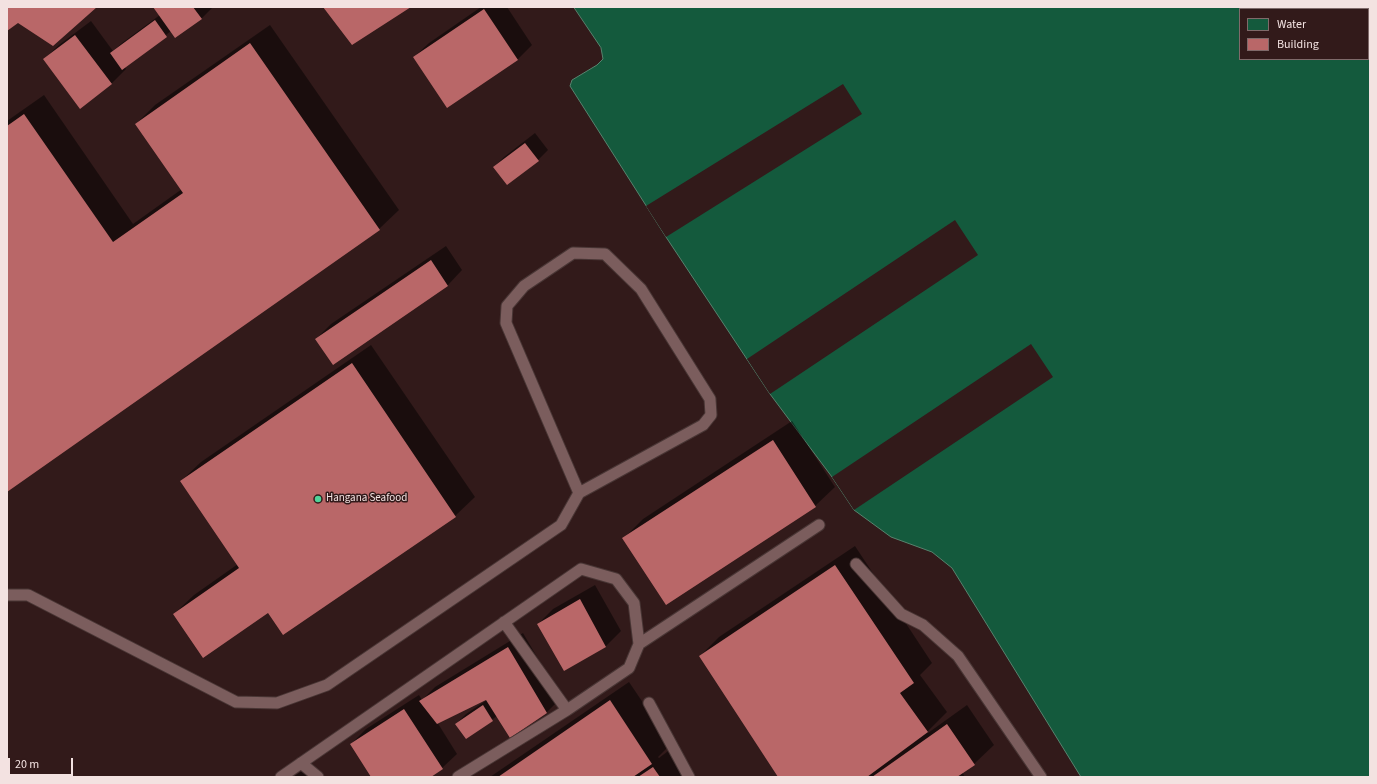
<!DOCTYPE html>
<html>
<head>
<meta charset="utf-8">
<style>
	body { margin:0 }
	#map { position:relative; width:1377px; height:784px; overflow:hidden; background:#321a1a; font-family:"Source Sans 3",sans-serif }
	canvas { display:block }
	.frame { position:absolute; inset:0; border:8px solid #f3e2e1; pointer-events:none }
	.legend { position:absolute; left:1239px; top:8px; width:130px; height:52px; box-sizing:border-box; background:#321a1a; border:1px solid #7f6a6a; margin:0; padding:5px 7px; list-style:none; font-size:12px; color:#f3e2e1 }
	.legend li { display:flex; align-items:center; gap:8px; height:20px }
	.legend b { width:20px; border:1px solid #7f6a6a }
	.scale { position:absolute; left:8px; top:758px; width:65px; height:18px; box-sizing:border-box; border:2px solid #f3e2e1; border-top:0; padding-left:5px; font-size:12px; line-height:14px; white-space:nowrap; color:#f3e2e1; -webkit-text-stroke:3px #321a1a; paint-order:stroke }
</style>
</head>
<body>
<div id="map">
<canvas width="1377" height="784"></canvas>
<div class="frame"></div>
<ul class="legend">
<li><b style="height:11px;background:#145a3d"></b>Water</li>
<li><b style="height:11px;background:#b96768"></b>Building</li>
</ul>
<div class="scale">20 m</div>
</div>
<script>
const ctx = document.querySelector('canvas').getContext('2d');
ctx.lineJoin = 'round';
function fillPath(path, color) {
  ctx.fillStyle = color;
  ctx.fill(path, 'evenodd');
}
function strokePath(path, color, width, dash) {
  ctx.strokeStyle = color;
  ctx.lineWidth = width;
  ctx.lineCap = dash ? 'butt' : 'round';
  ctx.setLineDash(dash || []);
  ctx.stroke(path);
}
function write(font, color, halo, rows, align = 'center') {
  ctx.font = font + ' "Source Sans 3",sans-serif';
  ctx.lineWidth = 3;
  ctx.setLineDash([]);
  ctx.textBaseline = 'middle';
  ctx.strokeStyle = halo;
  ctx.fillStyle = color;
  for (const [text, x, y, turn = 0] of rows) {
    ctx.save();
    ctx.translate(x, y);
    ctx.rotate((+turn || 0) * Math.PI / 180);
    ctx.textAlign = isNaN(turn) ? turn : align;
    if (halo) ctx.strokeText(text, 0, 0);
    ctx.fillText(text, 0, 0);
    ctx.restore();
  }
}
const water = new Path2D(`
	M574 7H1370V777H1081L952 568 932 552 891 537 854 510 832 477 770 394 666 237 570 86 572 80 597 65 603 59 601 48ZM1240 9H1368V59H1240Z`);
fillPath(water, '#145a3d');
strokePath(water, '#57836e', 1);
fillPath(new Path2D(`
	M843 84 862 114 666 237 646 206Z
	M955 220 978 255 770 394 747 359Z
	M1031 344 1053 377 854 510 832 477Z`), '#321a1a');
fillPath(new Path2D(`
	M155 7H213L201 19 171 31 125 67 126 69 112 83 80 107 44 59 59 45 91 21 113 51 122 43 160 15Z
	M481 7H507L532 45 518 59 414 57 429 43Z
	M270 25 399 210 379 229 7 491V121L44 95 133 224 182 189 136 124 155 105Z
	M535 133 548 150 538 160 494 167 504 157Z
	M446 246 462 270 448 285 333 364 316 339 331 324Z
	M371 345 475 497 455 516 268 612 174 614 194 595 238 564 181 481 201 462Z
	M792 421 835 487 815 506 624 538 643 519Z
	M855 546 932 663 920 675 947 712 927 732 928 733 967 705 994 745 974 764 962 772 965 777H780L700 656 719 637Z
	M595 585 621 631 606 646 564 669 538 624 553 609Z
	M523 633 561 698 546 713 497 716 466 738 456 724 466 714 487 700 486 699 437 722 457 754 442 768 429 777H373L351 744 366 729 419 695 422 700 435 687Z
	M629 682 671 744 658 757 659 758 672 748 692 777H490Z
	M308 767 315 777H293Z`), '#0007');
fillPath(new Path2D(`
	M7 7H97L53 46 18 23 7 31Z
	M153 7H193L202 19 175 38Z
	M323 7H411L352 45Z
	M484 9 518 60 447 108 413 57Z
	M155 20 167 37 122 70 110 53Z
	M75 35 112 84 80 109 43 59Z
	M250 43 380 230 7 492V126L24 114 113 242 183 193 135 124Z
	M525 143 539 161 507 185 493 167Z
	M431 260 448 286 333 365 315 339Z
	M352 363 456 517 283 635 268 613 203 658 173 614 239 568 180 481Z
	M773 440 816 507 666 605 622 538Z
	M835 565 914 683 900 693 928 732 867 777H778L699 656Z
	M580 599 606 647 564 671 537 624Z
	M508 647 547 713 510 738 486 700 437 724 419 701Z
	M610 700 652 764 633 777H498Z
	M483 705 493 721 466 739 455 724Z
	M404 709 443 769 431 777H371L350 744Z
	M947 724 975 765 957 777H872Z
	M653 767 660 777H638Z`), '#b96768');
const service = new Path2D(`
	M856 564 901 614 923 625 958 656 1041 777
	M7 595H28L236 702 277 703 327 685 561 525 579 493 703 425 711 415 710 399 641 289 605 254 573 253 524 286 507 306 506 323 579 493
	M504 622 567 710
	M639 644 819 525
	M649 703 689 777
	M301 763 318 777
	M281 777 581 569 616 579 634 603 639 644 629 668 567 710 458 777`);
strokePath(service, '#493635', 13);
strokePath(service, '#7b5d5d', 11);
for (const [x, y, r, color] of [
	[318,499,4,"#4fd399"]
]) {
  const dot = new Path2D();
  dot.arc(x, y, r, 0, 2 * Math.PI);
  ctx.fillStyle = color;
  ctx.fill(dot);
  strokePath(dot, '#321a1a', 1.5);
}
write('11px', '#f3e2e1', '#321a1a', [
	["Hangana Seafood",326,499]
], 'left');
</script>
</body>
</html>
